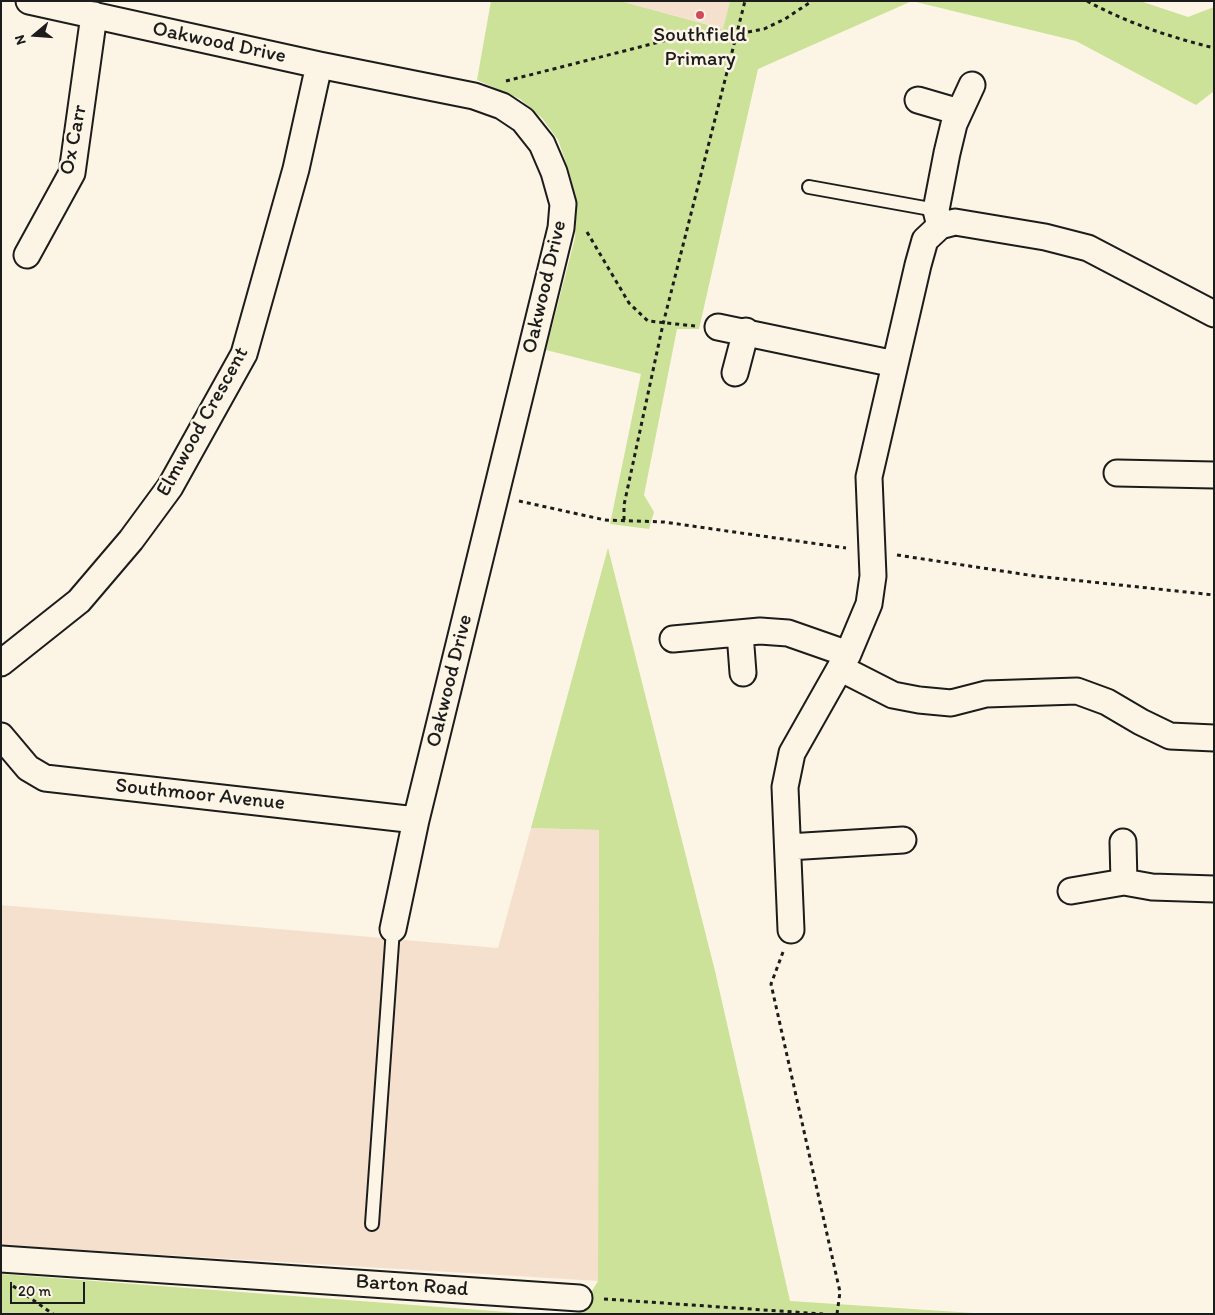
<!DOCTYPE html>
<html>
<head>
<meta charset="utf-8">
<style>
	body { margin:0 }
	#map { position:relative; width:1215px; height:1315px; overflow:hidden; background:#fcf5e5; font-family:Itim,sans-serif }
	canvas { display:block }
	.frame { position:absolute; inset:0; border:2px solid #1c1c1c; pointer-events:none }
	.north { position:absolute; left:10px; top:10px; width:50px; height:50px; -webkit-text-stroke:4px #fcf5e5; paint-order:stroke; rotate:252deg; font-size:14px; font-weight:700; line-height:20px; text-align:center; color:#1c1c1c }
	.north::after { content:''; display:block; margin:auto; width:18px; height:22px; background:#1c1c1c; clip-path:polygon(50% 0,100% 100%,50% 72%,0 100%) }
	.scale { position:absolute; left:10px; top:1282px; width:75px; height:22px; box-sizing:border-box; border:2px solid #1c1c1c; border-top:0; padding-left:6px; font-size:15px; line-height:18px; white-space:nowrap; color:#1c1c1c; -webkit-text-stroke:4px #fcf5e5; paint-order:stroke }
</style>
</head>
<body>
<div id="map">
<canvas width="1215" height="1315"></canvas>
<div class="frame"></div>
<div class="north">N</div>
<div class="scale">20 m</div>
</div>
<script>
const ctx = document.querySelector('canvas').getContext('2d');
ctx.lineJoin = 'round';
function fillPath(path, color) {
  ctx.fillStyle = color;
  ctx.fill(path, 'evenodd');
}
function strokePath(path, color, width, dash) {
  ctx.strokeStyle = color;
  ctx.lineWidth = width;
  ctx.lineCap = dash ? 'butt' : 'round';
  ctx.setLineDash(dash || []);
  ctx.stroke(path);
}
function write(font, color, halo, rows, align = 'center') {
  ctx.font = font + ' Itim,sans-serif';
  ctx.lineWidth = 5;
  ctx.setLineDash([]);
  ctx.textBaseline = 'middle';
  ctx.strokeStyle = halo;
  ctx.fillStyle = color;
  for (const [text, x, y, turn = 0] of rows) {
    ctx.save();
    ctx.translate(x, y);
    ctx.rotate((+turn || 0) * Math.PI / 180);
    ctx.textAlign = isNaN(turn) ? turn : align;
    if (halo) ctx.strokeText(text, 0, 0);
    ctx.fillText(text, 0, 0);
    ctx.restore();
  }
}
fillPath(new Path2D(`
	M620 1H730L724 29Z
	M531 828 599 830 598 1281 1 1245V905L498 948Z`), '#f5e0ce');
fillPath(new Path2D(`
	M491 1H620L723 29 730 1H912L758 69 699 329H677L644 495 654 512 649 529 610 524 641 374 546 350 575 238 577 202 569 171 558 140 542 118 520 99 477 80Z
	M912 1H1140L1188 17 1214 7V91L1196 105 1076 41Z
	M608 548 715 971 790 1301 989 1314H578L598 1281 599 830 531 828Z
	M1 1274 533 1314H1Z`), '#cbe298');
const service = new Path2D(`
	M809 187 936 210
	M372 1224 393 929`);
const minor = new Path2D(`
	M29 1 319 65 474 96 502 106 523 120 542 144 554 172 563 204 561 228 416 820 393 929
	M918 100 959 112
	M940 226 936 210 947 153 954 124 972 85
	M27 255 72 173 94 15
	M718 327 895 364
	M735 373 746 331
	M1117 473 1214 475
	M740 633 743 673
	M673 639 760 631 788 633 848 654
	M1 663 79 601 131 540 170 487 244 354 296 169 319 65
	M840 668 893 695 919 700 951 703 986 694 1077 691 1107 702 1141 722 1170 736 1214 738
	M1 736 28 768 45 778 416 820
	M1123 842 1124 882
	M788 847 903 840
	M1071 891 1124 882 1152 887 1214 889
	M791 930 785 787 792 753 848 654 869 604 873 576 869 477 918 265 925 240 940 226 955 222 1045 237 1088 248 1214 314
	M1 1259 579 1298`);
strokePath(service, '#1c1c1c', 16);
strokePath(minor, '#1c1c1c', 29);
strokePath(new Path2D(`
	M1087 1C1127 23 1170 37 1214 48
	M506 81 687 35 738 34 764 29 785 19 812 1
	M587 232 629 303 648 321 695 326
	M519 501 605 520 664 522 846 548
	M624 520V505L663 324 745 1
	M897 555 1035 576 1214 595
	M783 952 771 984 840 1292 837 1314
	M13 1286 53 1314
	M604 1299 823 1314`), '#1c1c1c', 3, [4, 4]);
strokePath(service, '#fcf5e5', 12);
strokePath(minor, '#fcf5e5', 25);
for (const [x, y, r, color] of [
	[700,15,5,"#d1495b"]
]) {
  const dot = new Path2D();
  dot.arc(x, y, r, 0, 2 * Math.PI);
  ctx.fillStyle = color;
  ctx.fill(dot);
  strokePath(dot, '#fcf5e5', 2);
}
write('21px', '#1c1c1c', '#fcf5e5', [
	["Southfield",700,36],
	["Primary",700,60]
]);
write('21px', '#1c1c1c', '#fcf5e5', [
	["Oakwood Drive",219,43,12],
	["Ox Carr",74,140,-79],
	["Oakwood Drive",545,287,-77],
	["Elmwood Crescent",203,422,-61],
	["Oakwood Drive",450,681,-76],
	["Southmoor Avenue",200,795,6],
	["Barton Road",412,1286,4]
]);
</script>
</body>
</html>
